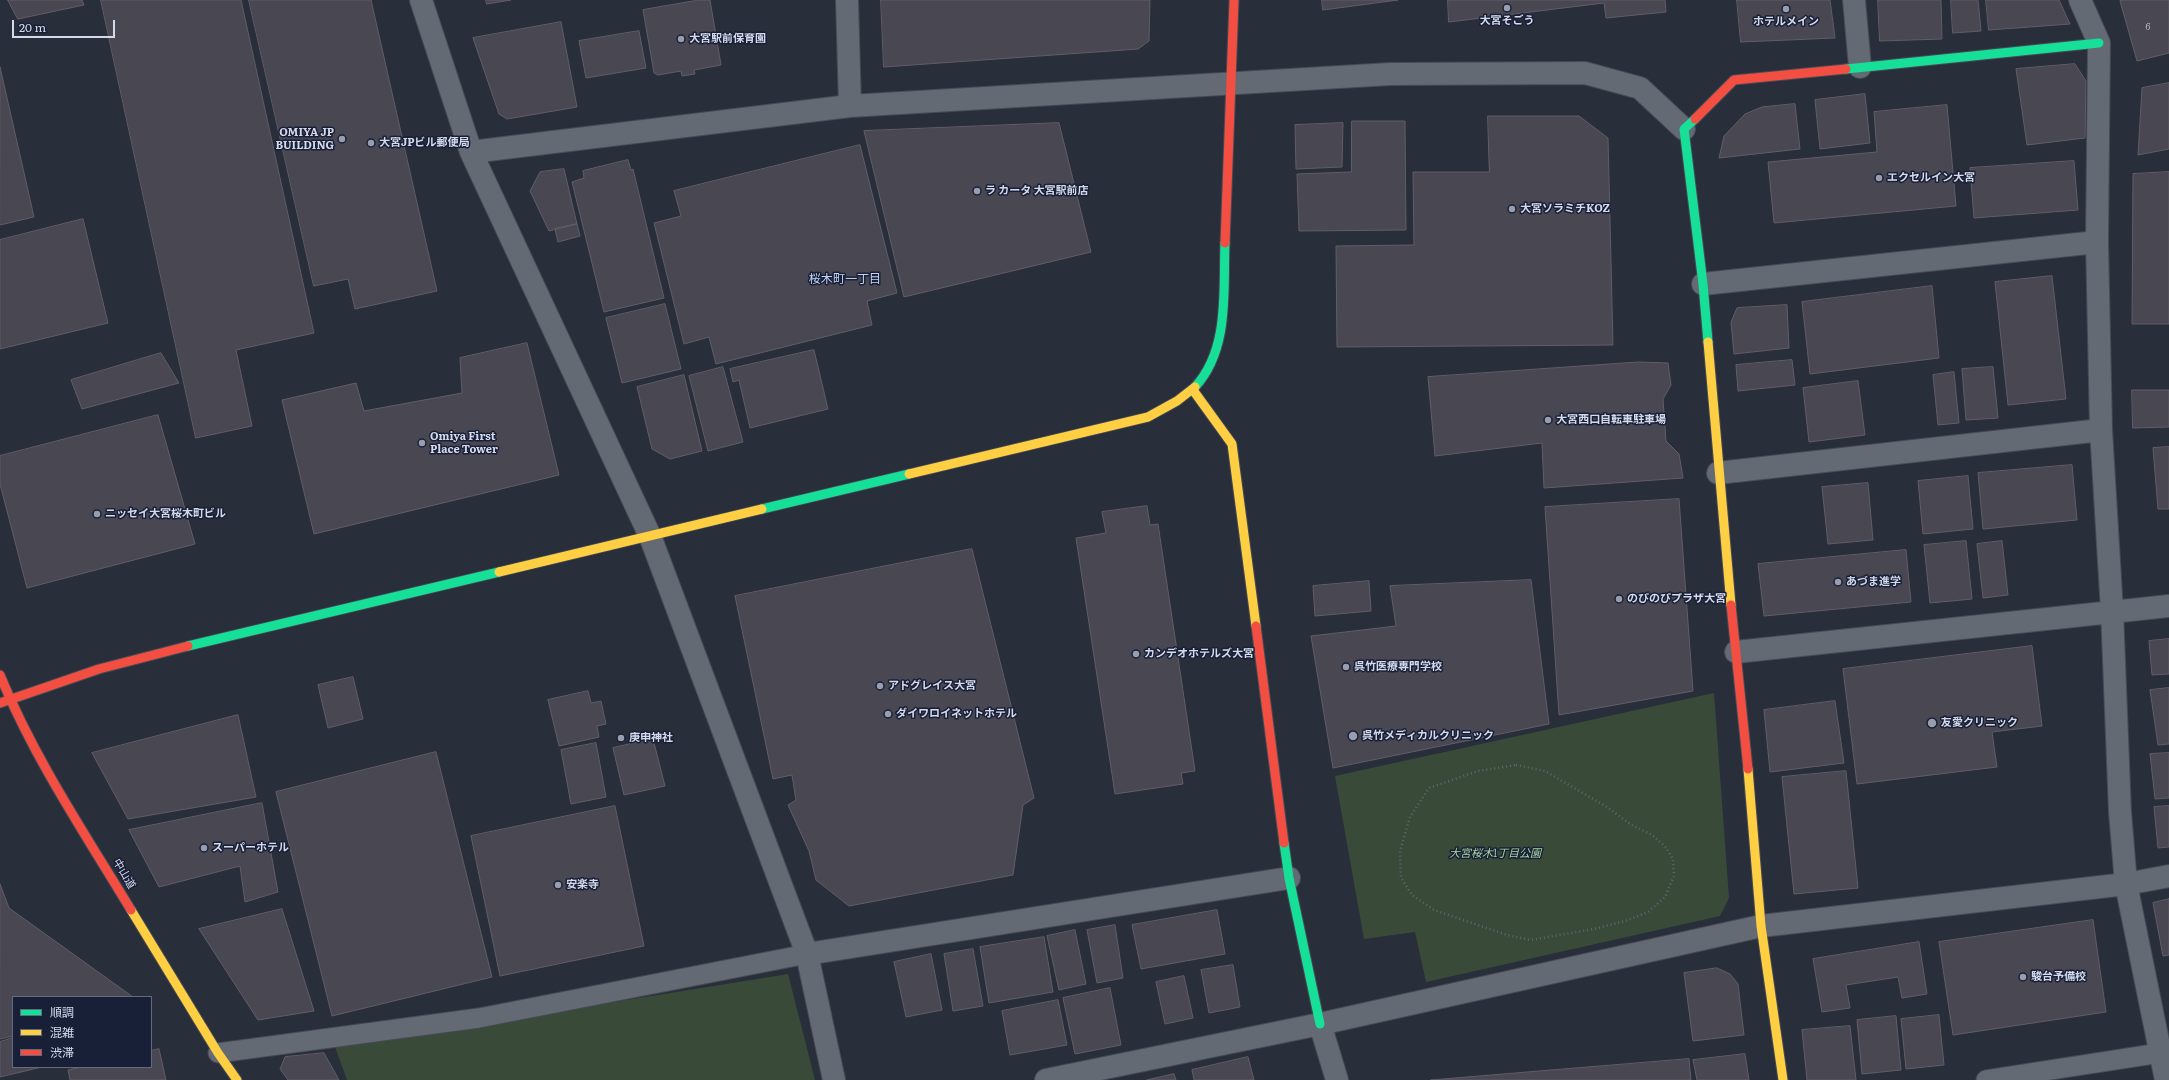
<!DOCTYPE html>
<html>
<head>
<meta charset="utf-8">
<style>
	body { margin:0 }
	#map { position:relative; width:2169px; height:1080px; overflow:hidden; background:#292e3b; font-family:Literata,"Noto Sans JP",serif }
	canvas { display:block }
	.legend { position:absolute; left:12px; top:996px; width:140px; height:72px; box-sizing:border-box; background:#182038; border:1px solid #636a80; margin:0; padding:5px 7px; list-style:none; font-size:12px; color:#d4daeb }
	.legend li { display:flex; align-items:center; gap:8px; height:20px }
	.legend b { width:20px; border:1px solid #636a80 }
	.scale { position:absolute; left:12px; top:20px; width:103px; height:18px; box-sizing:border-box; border:2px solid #d4daeb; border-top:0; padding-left:5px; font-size:12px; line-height:14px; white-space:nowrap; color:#d4daeb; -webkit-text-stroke:3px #182038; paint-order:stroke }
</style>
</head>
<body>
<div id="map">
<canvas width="2169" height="1080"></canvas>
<ul class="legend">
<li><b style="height:5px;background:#16e098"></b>順調</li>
<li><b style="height:5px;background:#ffcf43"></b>混雑</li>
<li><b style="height:5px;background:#f24e42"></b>渋滞</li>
</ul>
<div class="scale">20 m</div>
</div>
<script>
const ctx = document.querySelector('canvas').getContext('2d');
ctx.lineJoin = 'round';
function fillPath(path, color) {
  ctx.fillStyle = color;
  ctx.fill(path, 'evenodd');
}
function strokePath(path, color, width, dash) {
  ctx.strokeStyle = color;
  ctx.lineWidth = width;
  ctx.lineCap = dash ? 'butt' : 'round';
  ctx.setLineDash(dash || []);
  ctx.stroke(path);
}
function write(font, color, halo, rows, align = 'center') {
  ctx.font = font + ' Literata,"Noto Sans JP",serif';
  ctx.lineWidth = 3;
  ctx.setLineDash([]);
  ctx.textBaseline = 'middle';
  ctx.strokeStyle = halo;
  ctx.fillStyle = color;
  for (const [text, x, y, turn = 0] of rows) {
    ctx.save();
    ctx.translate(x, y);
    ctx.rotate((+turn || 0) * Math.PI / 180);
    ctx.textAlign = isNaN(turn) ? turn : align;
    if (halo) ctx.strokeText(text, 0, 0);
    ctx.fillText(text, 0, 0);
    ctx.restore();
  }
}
fillPath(new Path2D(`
	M1714 693 1729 898 1720 916 1426 982 1415 932 1364 939 1335 776Z
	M788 974 815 1080H347L335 1047Z`), '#394b38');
const building = new Path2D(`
	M8 0H82L84 5 18 19Z
	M101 0H241L314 333 236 350 252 426 196 438Z
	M249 0H371L437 291 355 309 348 279 314 286Z
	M486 0H511L487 4Z
	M699 0H710L721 65 694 70 695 74 682 76 681 71 658 75 654 73 643 10Z
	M881 0H1150L1149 41 1138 49 884 67Z
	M1322 0H1398L1323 10Z
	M1448 0H1665L1666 12 1606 18 1604 3 1449 22Z
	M1737 0H1830L1835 38 1741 42Z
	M1878 0H1941L1942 39 1880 41Z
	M1951 0H1978L1981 31 1953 33Z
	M1986 0H2059L2070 24 1989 30Z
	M2125 0H2169V53L2137 61 2120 1Z
	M561 22 577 107 507 119 499 114 473 38Z
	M639 31 646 68 586 78 579 41Z
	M2075 64 2086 81 2085 138 2027 145 2016 69Z
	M0 67 34 217 0 225Z
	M2169 83V149L2138 155 2142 88Z
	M1865 94 1870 143 1820 149 1815 100Z
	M1795 104 1800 149 1719 158 1724 136 1745 114 1762 107Z
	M1947 105 1956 206 1774 223 1768 162 1877 152 1874 112Z
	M1488 116H1579L1608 138 1613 345 1337 347 1336 246 1414 245 1413 172H1489Z
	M1352 121H1405L1406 230 1299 231 1297 174 1351 172Z
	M1059 123 1091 252 904 297 864 131Z
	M1343 123 1342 167 1296 169 1295 125Z
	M860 145 897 293 867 301 872 325 716 364 709 337 684 344 654 223 681 216 674 191Z
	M628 160 631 170 633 169 664 298 604 312 572 182 584 178 583 171Z
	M2074 161 2078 210 1974 218 1970 168Z
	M564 169 577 224 549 231 530 191 540 172Z
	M2169 172V324H2132L2133 174Z
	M83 219 108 323 0 349V240Z
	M577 224 580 236 558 242 555 229Z
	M2052 276 2066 399 2008 405 1995 282Z
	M1932 286 1939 358 1810 374 1802 302Z
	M665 304 681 369 622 383 606 318Z
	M1787 305 1789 348 1734 354 1731 322 1737 308Z
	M527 343 559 475 314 534 282 400 356 383 364 411 462 393 460 358Z
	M814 350 828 409 750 428 739 380 733 382 730 369Z
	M161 353 179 383 82 409 71 380Z
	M1792 360 1795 385 1738 391 1736 365Z
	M1639 362 1668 363 1671 385 1663 399 1666 441 1679 454 1683 478 1544 488 1542 443 1435 456 1428 377Z
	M723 367 743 442 708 451 689 376Z
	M1993 367 1998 418 1966 420 1962 369Z
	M1954 372 1959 423 1938 425 1933 375Z
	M684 375 702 451 670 459 652 449 637 387Z
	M1858 381 1865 435 1809 442 1803 388Z
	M2132 390H2169V427L2133 428Z
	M158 415 195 544 27 588 0 484V456Z
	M2169 447V509H2158L2153 448Z
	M2072 465 2077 520 1983 529 1978 473Z
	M1968 476 1973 529 1923 534 1918 481Z
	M1868 483 1873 540 1828 544 1822 487Z
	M1679 499 1693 691 1559 715 1545 507Z
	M1147 506 1150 525 1158 524 1195 771 1181 773 1183 784 1115 794 1076 538 1106 533 1102 512Z
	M1966 541 1972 599 1930 603 1924 545Z
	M2002 541 2008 595 1983 598 1977 544Z
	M972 549 1034 798 1023 805 1013 875 849 906 816 880 809 851 788 805 796 800 792 775 773 779 735 596Z
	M1906 550 1911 602 1764 616 1758 564Z
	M1531 580 1549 724 1333 768 1311 636 1396 626 1390 586Z
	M1369 581 1371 611 1315 616 1313 586Z
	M2169 639V674L2152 675 2149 641Z
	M2032 646 2042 726 1992 732 1997 767 1857 784 1843 669Z
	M353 677 363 719 328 728 318 685Z
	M2169 688V744L2158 745 2150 690Z
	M588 691 591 703 601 701 606 724 597 726 599 737 559 746 548 700Z
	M1835 701 1844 763 1770 772 1764 710Z
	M238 715 256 797 128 819 92 753Z
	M653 739 665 786 624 795 613 748Z
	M596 743 606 797 571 804 561 750Z
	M436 752 492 977 332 1016 276 792Z
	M2169 753V798L2155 799 2150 754Z
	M1846 771 1858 888 1794 894 1782 777Z
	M262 803 278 892 245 902 240 866 159 887 129 830Z
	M615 806 644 946 500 976 471 836Z
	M2169 806V847L2158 848 2154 807Z
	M0 884 9 908 133 997H13V1036L0 1039Z
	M2169 899V955L2163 956 2153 903Z
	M282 909 314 1011 258 1020 199 929Z
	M1217 910 1225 954 1141 969 1132 925Z
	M2093 920 2106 1012 1953 1035 1939 942Z
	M1115 925 1123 978 1097 983 1087 930Z
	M1075 930 1086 984 1059 990 1047 936Z
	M1044 937 1053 992 989 1003 980 947Z
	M1919 942 1927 994 1902 998 1898 977 1846 985 1850 1008 1822 1012 1813 959Z
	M973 949 983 1006 953 1011 944 954Z
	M931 954 942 1010 906 1017 894 962Z
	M1233 965 1240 1007 1209 1013 1201 970Z
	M1717 968 1730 974 1738 984 1744 1035 1693 1041 1684 973Z
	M1184 976 1193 1018 1165 1024 1156 982Z
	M1110 988 1121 1045 1075 1054 1063 998Z
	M1058 1000 1067 1045 1010 1055 1002 1011Z
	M1939 1015 1944 1065 1906 1069 1901 1019Z
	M1896 1016 1901 1070 1862 1074 1857 1020Z
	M1850 1026 1856 1080H1807L1802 1030Z
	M13 1038V1067H42L0 1077V1042Z
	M159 1049 166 1080H70L68 1070 81 1067H151V1051Z
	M324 1053 339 1080H288L280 1069 285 1057Z
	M1745 1054 1749 1080H1697L1693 1060Z
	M1248 1057 1254 1080H1194L1192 1070Z
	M1689 1059 1691 1080H1431Z
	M1174 1074 1176 1080H1147Z`);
fillPath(building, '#494752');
strokePath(building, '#615d68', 1);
const lane = new Path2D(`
	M218 1053 479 1018 807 954
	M1986 1080 2160 1053`);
const street = new Path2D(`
	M421 0 471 152 650 536 807 954 834 1080
	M847 0 850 106
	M1854 0 1860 67
	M2080 0 2099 43 2097 242 2101 430 2112 611 2120 812 2126 884 2166 1080
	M471 152 850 106 1390 74 1585 73 1640 88 1684 129
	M1703 284 2097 242
	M1718 473 2101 430
	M1736 652 2169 606
	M807 954 1289 878
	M1320 1024 1337 1080
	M1046 1080 1320 1024 1761 926 2126 884 2169 876`);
const fast = new Path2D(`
	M1846 69 2099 43
	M1695 119 1684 129 1703 284 1708 342
	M1195 387C1230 349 1223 290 1225 243
	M762 509 909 474
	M188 646 499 572
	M1284 843 1289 878 1320 1024`);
const slow = new Path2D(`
	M1708 342 1731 605
	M1193 390 1232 444 1256 626
	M909 474 1148 417 1177 401 1195 387
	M499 572 762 509
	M1748 769 1761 926 1783 1080
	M131 910 218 1053 237 1080`);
const jam = new Path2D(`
	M1695 119 1734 80 1846 69
	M1225 243 1234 0
	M1731 605 1748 769
	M1256 626 1284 843
	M0 675C34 758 85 834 131 910
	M0 703 99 669 188 646`);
strokePath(lane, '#464a56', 21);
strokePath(street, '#464a56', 24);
strokePath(fast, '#464a56', 11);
strokePath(slow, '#464a56', 11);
strokePath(jam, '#464a56', 11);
strokePath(new Path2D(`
	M1516 765 1545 771 1607 807 1630 824 1652 835 1665 846 1673 859 1674 876 1665 897 1648 912 1625 921 1594 929 1531 940 1507 935 1434 910 1412 895 1401 878 1400 851 1410 817 1429 788 1478 771Z`), '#61656f', 2.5, [1, 3]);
strokePath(lane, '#646a74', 19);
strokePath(street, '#646a74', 22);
strokePath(fast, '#16e098', 9);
strokePath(slow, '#ffcf43', 9);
strokePath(jam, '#f24e42', 9);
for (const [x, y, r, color] of [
	[1507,8,4,"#989ead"],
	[1786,9,4,"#989ead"],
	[681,39,4,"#989ead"],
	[342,139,4,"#989ead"],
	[371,143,4,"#989ead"],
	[1879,178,4,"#989ead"],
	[977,191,4,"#989ead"],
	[1512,209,4,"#989ead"],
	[1548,420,4,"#989ead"],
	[422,443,4,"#989ead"],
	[97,514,4,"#989ead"],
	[1838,582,4,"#989ead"],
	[1619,599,4,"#989ead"],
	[1136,654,4,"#989ead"],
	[1346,667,4,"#989ead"],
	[880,686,4,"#989ead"],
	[888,714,4,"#989ead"],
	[1932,723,5,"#989ead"],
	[1353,736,5,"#989ead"],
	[621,738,4,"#989ead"],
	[204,848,4,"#989ead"],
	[558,885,4,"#989ead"],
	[2023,977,4,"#989ead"]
]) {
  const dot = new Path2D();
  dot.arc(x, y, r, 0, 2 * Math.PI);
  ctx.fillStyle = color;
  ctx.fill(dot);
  strokePath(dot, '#182038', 1.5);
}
write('9px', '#b1b5c5', null, [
	["6",2148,27]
]);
write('bold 11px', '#d4daeb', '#182038', [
	["大宮そごう",1507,21,"center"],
	["ホテルメイン",1786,22,"center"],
	["大宮駅前保育園",689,39],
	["OMIYA JP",334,133,"right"],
	["BUILDING",334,146,"right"],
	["大宮JPビル郵便局",379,143],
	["エクセルイン大宮",1887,178],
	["ラ カータ 大宮駅前店",985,191],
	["大宮ソラミチKOZ",1520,209],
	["大宮西口自転車駐車場",1556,420],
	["Omiya First",430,437],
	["Place Tower",430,450],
	["ニッセイ大宮桜木町ビル",105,514],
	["あづま進学",1846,582],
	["のびのびプラザ大宮",1627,599],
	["カンデオホテルズ大宮",1144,654],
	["呉竹医療専門学校",1354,667],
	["アドグレイス大宮",888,686],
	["ダイワロイネットホテル",896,714],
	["友愛クリニック",1941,723],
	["呉竹メディカルクリニック",1362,736],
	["庚申神社",629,738],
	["スーパーホテル",212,848],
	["安楽寺",566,885],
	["駿台予備校",2031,977]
], 'left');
write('italic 11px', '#aad6a1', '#182038', [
	["大宮桜木1丁目公園",1495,854]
]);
write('11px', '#d4daeb', '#182038', [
	["中山道",124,874,59]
]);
write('12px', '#c7d4f5', '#182038', [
	["桜木町一丁目",845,279]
]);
</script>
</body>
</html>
